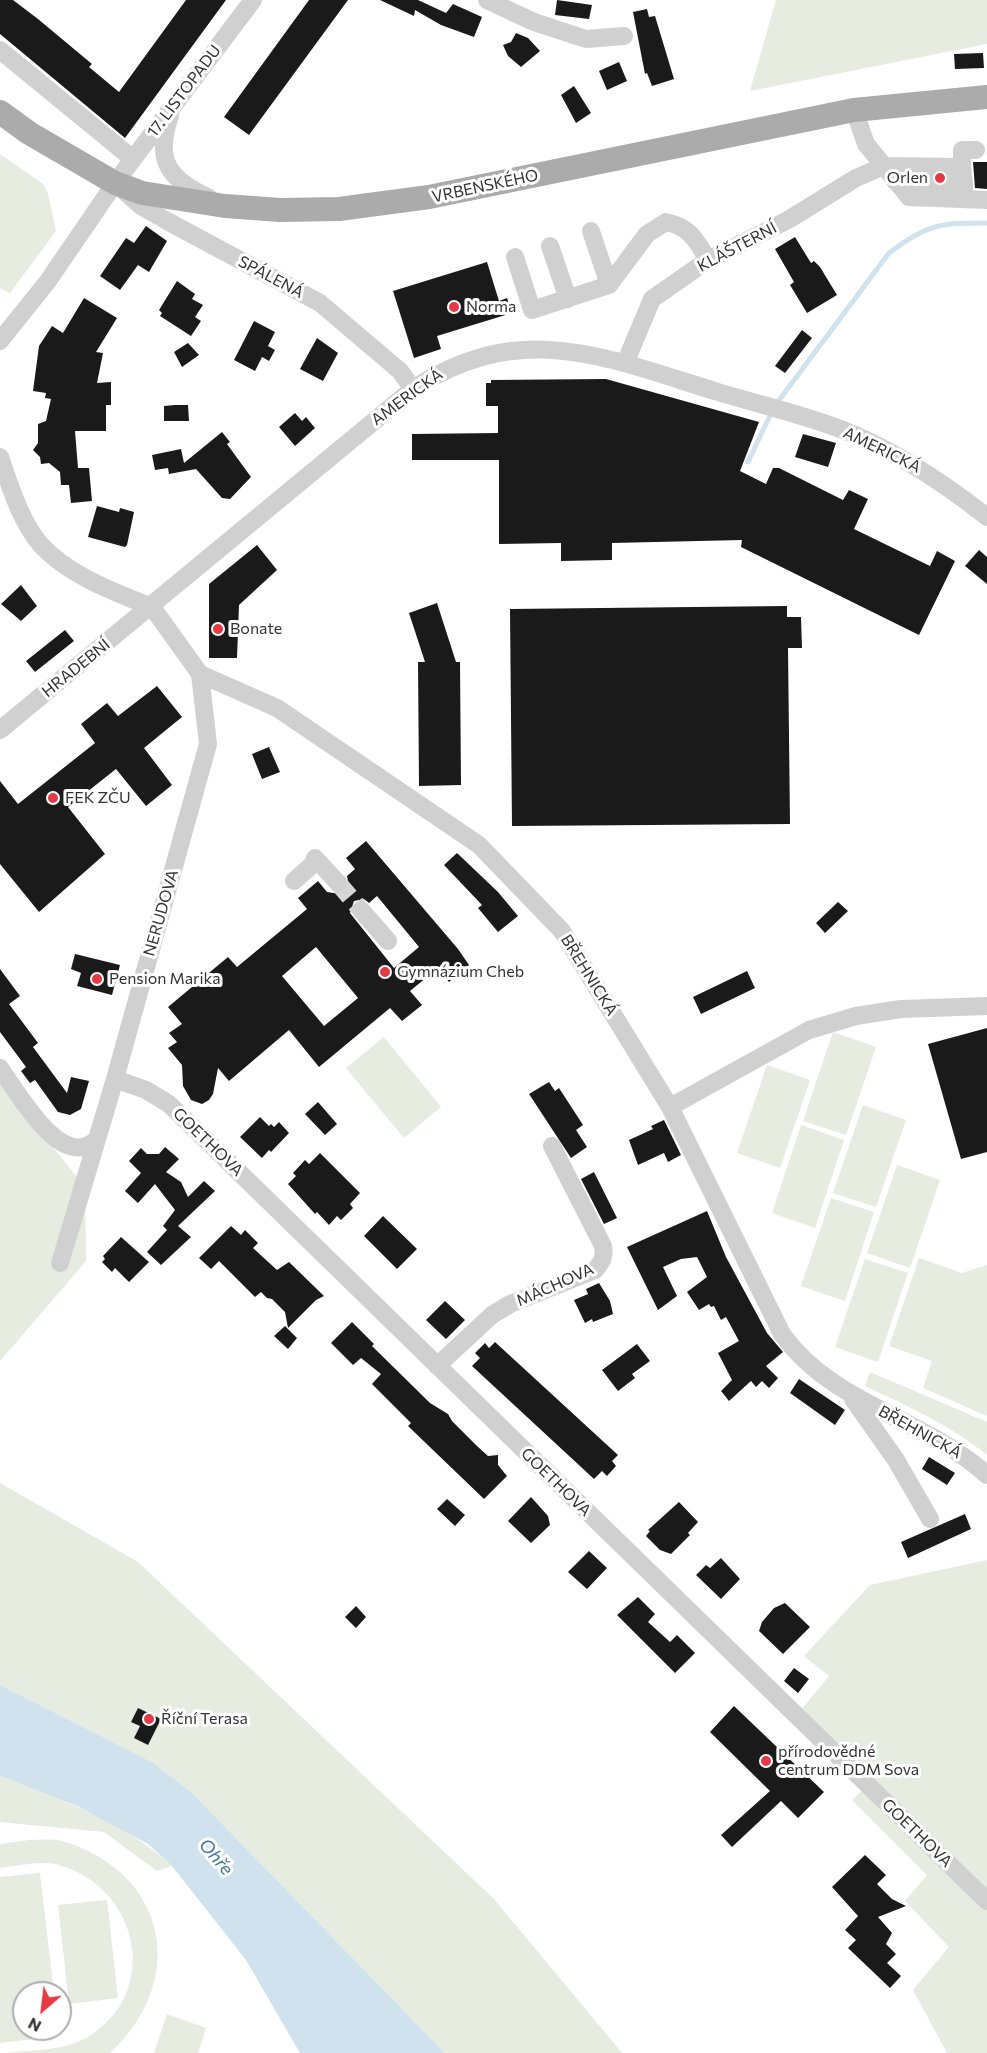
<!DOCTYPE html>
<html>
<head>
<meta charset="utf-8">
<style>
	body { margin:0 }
	#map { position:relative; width:987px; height:2053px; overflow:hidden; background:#fff; font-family:Commissioner,sans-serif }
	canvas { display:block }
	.north { position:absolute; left:12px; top:1981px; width:60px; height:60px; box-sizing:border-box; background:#fff; border:2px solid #adadad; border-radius:50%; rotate:208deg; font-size:16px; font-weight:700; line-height:24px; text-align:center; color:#333 }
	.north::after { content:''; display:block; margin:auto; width:21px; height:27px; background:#e63946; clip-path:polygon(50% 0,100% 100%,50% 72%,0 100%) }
</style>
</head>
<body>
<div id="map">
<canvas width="987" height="2053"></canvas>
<div class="north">N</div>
</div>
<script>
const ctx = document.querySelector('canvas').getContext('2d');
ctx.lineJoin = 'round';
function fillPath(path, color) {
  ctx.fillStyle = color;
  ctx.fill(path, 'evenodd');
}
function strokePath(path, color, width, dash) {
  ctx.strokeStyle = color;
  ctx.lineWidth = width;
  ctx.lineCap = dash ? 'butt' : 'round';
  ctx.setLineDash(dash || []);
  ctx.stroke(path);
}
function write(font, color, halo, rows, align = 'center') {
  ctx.font = font + ' Commissioner,sans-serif';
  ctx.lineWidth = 6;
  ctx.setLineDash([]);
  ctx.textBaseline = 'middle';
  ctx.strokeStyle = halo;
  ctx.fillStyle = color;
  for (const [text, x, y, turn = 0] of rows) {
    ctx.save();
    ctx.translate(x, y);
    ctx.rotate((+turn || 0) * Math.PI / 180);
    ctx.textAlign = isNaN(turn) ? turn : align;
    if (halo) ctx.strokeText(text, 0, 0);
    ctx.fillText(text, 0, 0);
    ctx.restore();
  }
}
fillPath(new Path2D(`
	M776 0H987V44L750 91Z
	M0 154 43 184 48 194 56 231 10 293 0 288Z
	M833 1032 876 1047 846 1135 803 1121Z
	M384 1037 441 1107 404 1138 346 1068Z
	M767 1065 810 1080 780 1168 737 1153Z
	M0 1082 85 1187 86 1261 0 1361Z
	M863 1105 906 1120 876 1207 833 1193Z
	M801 1125 844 1140 815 1228 772 1213Z
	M897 1165 940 1180 910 1268 867 1253Z
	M831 1198 874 1212 845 1301 801 1286Z
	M919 1258 962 1273 987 1265V1416L923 1388 932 1361 889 1346Z
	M865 1259 908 1273 878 1362 835 1347Z
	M870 1372 987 1422V1455C950 1425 908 1406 865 1386Z
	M0 1483 138 1562 494 1899 622 2053H445L190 1791 152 1762 0 1685Z
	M987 1560V2053H947L913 1990 949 1947 905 1901 927 1875 852 1800 871 1782 800 1711 829 1676 804 1656 870 1585Z
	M0 1776C61 1799 124 1822 172 1866L157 1871 104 1832 0 1822Z
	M29 1840C38 1840 48 1839 57 1840 74 1843 92 1852 107 1862 177 1911 171 1998 110 2053H6C31 2050 63 2051 86 2038 162 1994 140 1888 59 1865 41 1860 19 1866 0 1868V1844Z
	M40 1873 54 1993H24V2029H58L59 2036 0 2043V1877Z
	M107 1900 118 1998 69 2004 58 1905Z
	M167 2014 206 2028 198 2053H154Z`), '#e6ecdf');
fillPath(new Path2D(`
	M0 1685 152 1762 190 1791 445 2053H300L246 1960 172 1866 148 1844 77 1806 0 1776Z`), '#cfe2ee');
strokePath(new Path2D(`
	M748 462 774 407 889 253C927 224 941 223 987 223`), '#cfe2ee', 5);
fillPath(new Path2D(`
	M0 0H13L38 19 92 64 89 67 119 92 186 0H226L125 138 0 34Z
	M309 0H348L249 135 224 117Z
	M380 0H418L446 13 453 4 482 17 474 37 441 25 415 10 414 16Z
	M557 0 592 5 589 19 555 15Z
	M647 9 649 17 655 16 674 79 652 86 647 73 645 74 633 12Z
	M516 33 528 38 540 51 521 67 508 56 503 45 511 42Z
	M983 53 984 68 955 69 954 54Z
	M619 62 627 81 607 90 599 71Z
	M574 86 591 113 576 123 561 95Z
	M973 162H987V189L975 188Z
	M146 226 167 241 149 272 138 265 120 290 100 276 126 238 134 243Z
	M795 237 811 263 814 261 820 267 837 295 807 313 790 285 794 282 775 249Z
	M487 262 499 301 507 298 512 313 437 336 441 349 414 358 393 291Z
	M177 281 195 294 192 299 203 305 195 317 201 321 191 336 160 316 162 313 159 310Z
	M84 298 117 318 96 352 103 353 97 383 111 382V405H106V431H75L78 468H89L92 501 71 503 69 485H61L60 472 49 463 41 464 40 457 33 450 38 443V424L46 421 51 399 45 398 46 393 33 391 39 346 52 326 63 333Z
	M254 321 275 332 268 346 275 350 269 361 262 357 255 371 234 360Z
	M802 330 812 338 785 373 775 366Z
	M317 338 338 353 323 381 300 369Z
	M188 343 199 355 182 367 174 352Z
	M606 379 759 422 740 471 766 484 773 468H779L843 500 849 490 868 499 854 529 930 566 937 551 955 561 919 635 741 547 742 540 612 543V560L561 561V543L499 544V460H412V434L498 433V406H486V383H491V380Z
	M175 405H188L189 421H164V406Z
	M295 413 302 421 306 417 315 428 295 446 279 427Z
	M222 432 230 442 227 444 251 477 230 499 222 498 196 469 169 474 168 468 155 470 152 455 181 449 184 463Z
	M803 434 836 443 828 467 795 457Z
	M97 506 119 512 120 508 134 512 127 545 125 547 88 537Z
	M257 545 277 570 239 605 237 658H209V584Z
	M979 550 987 557V584L965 566Z
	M21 585 37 606 21 621 1 604Z
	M437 603 456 662H460L461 785 419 786 418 662H425L409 613Z
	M787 606V617H801L802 648H788L790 824 512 826 510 609Z
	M65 630 74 641 35 672 26 661Z
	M157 686 182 717 144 748 172 785 146 806 116 769 68 807 105 854 39 912 0 864V781L18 804 95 743 81 724 107 703 118 716Z
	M269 747 280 772 262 779 252 754Z
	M366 841 458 949 469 965 449 982 438 968 410 991 422 1005 402 1021 390 1008 319 1067 289 1030 229 1081 218 1068 213 1094 209 1100 202 1104 191 1100 183 1086 182 1065 168 1048 177 1042 169 1033 182 1024 168 1007 228 957 237 967 307 909 298 898 318 881 327 892 340 894 345 892 349 886 347 876 355 869 346 858ZM377 896 419 947 394 968 350 913 354 901 364 899 369 903ZM316 947 358 998 324 1026 282 976Z
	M457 853 498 892 518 916 498 932 478 908 482 905 444 865Z
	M838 902 848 911 825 933 816 923Z
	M75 954 120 965 112 995 77 986 81 973 71 969Z
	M0 969 20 996 9 1004 38 1043 33 1047 67 1093 71 1077 89 1081 81 1109 70 1115 58 1112 35 1080 30 1083 21 1071 26 1067 0 1032Z
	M747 971 755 988 701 1014 693 997Z
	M987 1028V1152L961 1159 928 1044Z
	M549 1082 555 1091 559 1088 583 1125 576 1130 587 1147 571 1158 529 1094Z
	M318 1102 337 1124 325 1135 305 1114Z
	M260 1117 269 1126 271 1124 274 1127 279 1122 289 1133 271 1152 269 1150 262 1158 240 1137Z
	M664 1120 681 1155 668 1162 664 1153 638 1165 629 1140 653 1129 651 1126Z
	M165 1147 179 1159 166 1172 181 1182 188 1197 204 1181 215 1191 178 1226 191 1237 161 1265 147 1252 167 1230 163 1226 175 1210 155 1184 138 1203 125 1191 141 1173 129 1161 141 1148 147 1154H159Z
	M320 1153 360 1193 350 1204 353 1208 341 1220 337 1216 329 1225 317 1212 315 1214 288 1184 296 1176 293 1173 305 1160 309 1164Z
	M594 1172 617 1218 604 1224 581 1179Z
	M707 1211 726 1257 767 1333 783 1352 766 1366 778 1378 769 1388 762 1381 756 1387 751 1381 729 1401 721 1391 732 1380 718 1353 739 1341 726 1317 721 1320 714 1306 711 1307 709 1304 699 1310 687 1292 707 1277 697 1257 681 1259 663 1267 677 1296 658 1310 627 1247Z
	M383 1216 417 1249 397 1269 364 1236Z
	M231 1226 241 1235 245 1230 258 1243 253 1248 277 1270 289 1262 324 1296 316 1300 288 1328 285 1312 272 1299 267 1298 261 1292 255 1297 219 1261 211 1269 199 1258Z
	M121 1237 149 1262 129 1282 115 1268 112 1272 102 1262 105 1259 103 1256Z
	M599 1283 610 1301 613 1314 593 1322 592 1319 585 1323 574 1300 588 1294 586 1289Z
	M445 1301 465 1320 446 1339 426 1320Z
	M352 1322 374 1344 372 1346 430 1403 448 1414 452 1421 477 1446 488 1456 498 1455V1465L507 1476 484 1499 408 1426 411 1423 372 1384 381 1374 361 1358 353 1365 331 1343Z
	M285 1326 297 1338 288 1349 274 1336Z
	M495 1342 618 1455 612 1461 616 1466 607 1476 602 1471 594 1479 472 1366 480 1358 475 1353 485 1343 489 1348Z
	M637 1344 650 1361 632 1374 635 1378 618 1391 602 1370Z
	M799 1379 845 1410 835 1425 790 1393Z
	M929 1457 955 1473 947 1485 922 1469Z
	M531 1497 548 1516 550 1525 531 1543 508 1521Z
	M447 1499 465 1515 455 1526 437 1509Z
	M679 1502 698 1522 688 1533 690 1535 671 1554 660 1550 646 1536 650 1531 648 1530Z
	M965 1514 971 1529 908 1558 901 1542Z
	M589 1551 607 1568 587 1589 568 1572Z
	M721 1558 740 1579 721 1599 696 1575 706 1565 710 1568Z
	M638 1597 655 1614 648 1622 670 1642 677 1635 695 1653 675 1673 617 1615Z
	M785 1603 810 1627 783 1654 759 1631 762 1622 774 1608Z
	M356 1606 366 1617 356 1628 345 1617Z
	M794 1668 809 1679 798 1693 784 1681Z
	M734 1706 824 1792 798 1818 781 1801 732 1847 721 1835 770 1791 710 1732Z
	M138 1708 161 1719 148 1745 134 1738 140 1726 131 1722Z
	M865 1855 886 1875 877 1884 892 1899 906 1906 878 1917 892 1933 886 1944 896 1954 887 1963 901 1976 890 1988 848 1948 856 1940 845 1930 858 1916 832 1887Z`), '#1a1a1a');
strokePath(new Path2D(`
	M338 883 361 910`), '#d6d6d6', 18, [18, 9]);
strokePath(new Path2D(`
	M487 0 534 22 586 39 624 36
	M0 50 133 159
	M854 110 866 144 909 197 987 200
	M170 116C154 161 169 179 209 198
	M962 167V150H976
	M895 181 964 183V194
	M123 190 141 206 167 221 320 303 400 371 413 389
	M591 231 609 285
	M550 246 568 299
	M515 257 532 310 609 285 647 234 666 222C689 226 697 241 708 260
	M0 341 48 281 115 183 253 0
	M626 361 652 299 708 260 788 220 856 178 884 166 962 167 964 183
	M0 457C10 486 20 520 40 544 68 575 114 592 152 607
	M200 674 277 708 479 845 562 931 670 1107 782 1334C834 1406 923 1417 987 1475
	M0 730 413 389C521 318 607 358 718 392 760 405 807 415 848 432 899 453 944 483 987 517
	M294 881 313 864 315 858 338 883
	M361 910 388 941
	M0 1068C17 1091 62 1174 97 1139
	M115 1079 146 1090 169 1104 987 1901
	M670 1107 809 1030 856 1016 901 1009 987 1006
	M60 1263 115 1079 208 744 200 674 152 607
	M437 1366 492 1315 510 1304 595 1270C602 1262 605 1257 603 1246L552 1146
	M853 1399 896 1460 930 1519`), '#d0d0d0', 18);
strokePath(new Path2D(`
	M0 112 29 133 115 183 142 193 225 206 280 210 339 209 429 197 854 110 987 97`), '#ababab', 24);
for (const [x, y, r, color] of [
	[940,178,6,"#e63946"],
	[454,307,6,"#e63946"],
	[218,629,6,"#e63946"],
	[53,798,6,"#e63946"],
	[385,972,6,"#e63946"],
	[97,979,6,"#e63946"],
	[149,1719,6,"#e63946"],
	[766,1761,6,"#e63946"]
]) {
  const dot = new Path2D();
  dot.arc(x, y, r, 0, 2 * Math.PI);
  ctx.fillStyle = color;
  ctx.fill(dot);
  strokePath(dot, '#fff', 2);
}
write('16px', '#333', '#fff', [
	["17. LISTOPADU",184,91,-53],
	["VRBENSKÉHO",485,186,-12],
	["KLÁŠTERNÍ",737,247,-28],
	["SPÁLENÁ",271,277,28],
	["AMERICKÁ",407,397,-36],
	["AMERICKÁ",882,450,26],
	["HRADEBNÍ",76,668,-39],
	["NERUDOVA",161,913,-74],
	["BŘEHNICKÁ",589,975,58],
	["GOETHOVA",208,1142,44],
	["MÁCHOVA",555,1285,-24],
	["BŘEHNICKÁ",920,1432,29],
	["GOETHOVA",556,1482,44],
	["GOETHOVA",917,1833,44]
]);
write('16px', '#333', '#fff', [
	["Orlen",928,178,"right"],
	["Norma",466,307],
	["Bonate",230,629],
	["FEK ZČU",65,798],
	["Gymnázium Cheb",397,972],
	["Pension Marika",109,979],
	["Říční Terasa",161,1719],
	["přírodovědné",778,1752],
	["centrum DDM Sova",778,1770]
], 'left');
write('italic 18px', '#3f7597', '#fff', [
	["Ohře",216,1857,49]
]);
</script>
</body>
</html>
